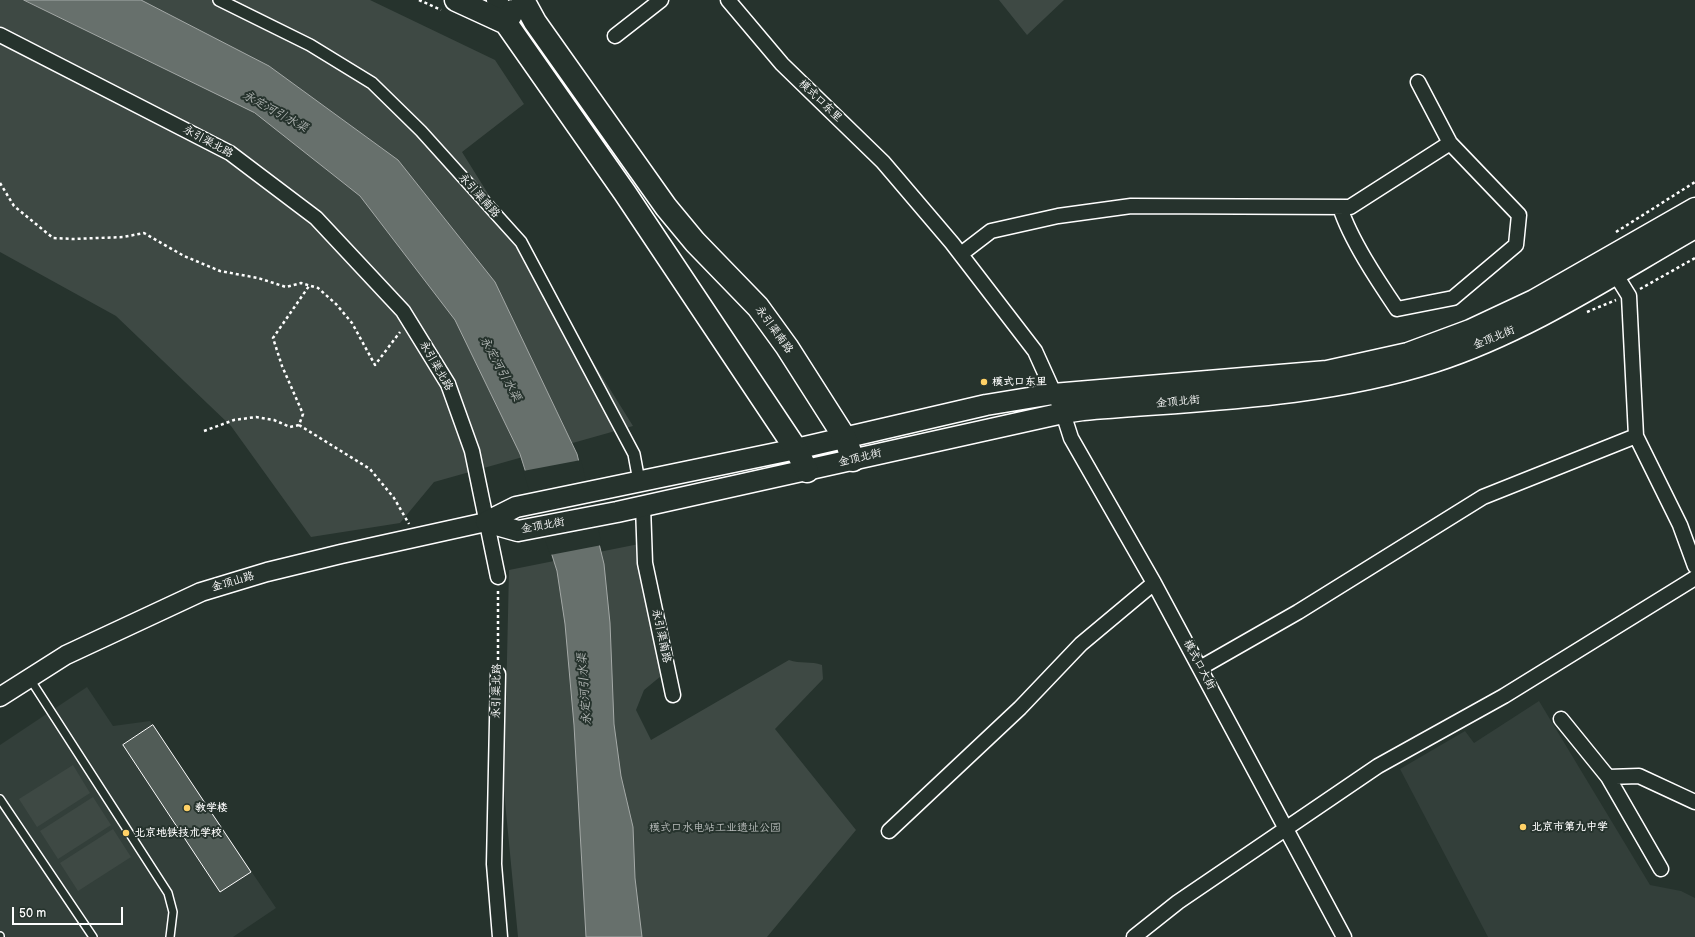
<!DOCTYPE html>
<html>
<head>
<meta charset="utf-8">
<style>
	body { margin:0 }
	#map { position:relative; width:1695px; height:937px; overflow:hidden; background:#26332d; font-family:"Balsamiq Sans",sans-serif }
	canvas { display:block }
	.scale { position:absolute; left:12px; top:907px; width:111px; height:18px; box-sizing:border-box; border:2px solid #fff; border-top:0; padding-left:5px; font-size:12px; line-height:14px; white-space:nowrap; color:#fff; -webkit-text-stroke:3px #26332d; paint-order:stroke }
</style>
</head>
<body>
<div id="map">
<canvas width="1695" height="937"></canvas>
<div class="scale">50 m</div>
</div>
<script>
const ctx = document.querySelector('canvas').getContext('2d');
ctx.lineJoin = 'round';
function fillPath(path, color) {
  ctx.fillStyle = color;
  ctx.fill(path, 'evenodd');
}
function strokePath(path, color, width, dash) {
  ctx.strokeStyle = color;
  ctx.lineWidth = width;
  ctx.lineCap = dash ? 'butt' : 'round';
  ctx.setLineDash(dash || []);
  ctx.stroke(path);
}
function write(font, color, halo, rows, align = 'center') {
  ctx.font = font + ' "Balsamiq Sans","LXGW WenKai TC",sans-serif';
  ctx.lineWidth = 4;
  ctx.setLineDash([]);
  ctx.textBaseline = 'middle';
  ctx.strokeStyle = halo;
  ctx.fillStyle = color;
  for (const [text, x, y, turn = 0] of rows) {
    ctx.save();
    ctx.translate(x, y);
    ctx.rotate((+turn || 0) * Math.PI / 180);
    ctx.textAlign = isNaN(turn) ? turn : align;
    if (halo) ctx.strokeText(text, 0, 0);
    ctx.fillText(text, 0, 0);
    ctx.restore();
  }
}
fillPath(new Path2D(`
	M87 687 113 726 150 721 276 908 233 937H0V745Z
	M1539 701 1650 885 1681 891 1695 898V937H1488L1400 769 1465 731 1474 743Z`), '#333f3a');
fillPath(new Path2D(`
	M0 0H370L495 60 524 104 462 152 633 426 434 482 400 523 311 537 231 426 116 316 0 252Z
	M999 0H1064L1027 35Z
	M639 544 661 676 644 690 636 710 651 740 789 660C800 664 811 661 822 665L823 679 775 729 856 830 767 937H518L504 791 509 570Z
	M73 765 90 793 37 827 19 799Z
	M93 797 111 825 58 859 40 831Z
	M113 829 131 857 78 891 60 863Z`), '#3e4944');
const water = new Path2D(`
	M24 0H141L269 66 398 160 495 282 577 454 604 564 610 623 614 724 621 776 633 827 635 878 642 937H586L574 725 565 624 557 571 520 454 455 320 360 196 255 113Z`);
fillPath(water, '#67706c');
strokePath(water, '#a4a9a7', 1);
fillPath(new Path2D(`
	M581 460 602 545 550 555 523 471Z`), '#26332d');
const building = new Path2D(`
	M153 725 251 872 220 892 123 745Z`);
fillPath(building, '#515c57');
strokePath(building, '#fff', 1);
const service = new Path2D(`
	M30 679 168 893 173 912 170 937
	M0 799 93 937
	M0 936V937`);
const pedestrian = new Path2D(`
	M219 0 310 45 372 83 421 131 521 242 634 454 639 481`);
const minor = new Path2D(`
	M728 0 782 64 883 162 952 243 1035 351 1063 413 1071 438 1154 583 1344 937
	M0 35 230 153 316 218 403 311 448 384 472 451 498 577
	M615 36 661 0
	M1340 207C1350 239 1378 281 1397 309L1453 298 1516 245 1519 215 1450 143
	M961 254 991 231 1058 216 1131 206 1350 207 1450 143 1418 82
	M1611 267 1629 296 1636 436 1680 525 1695 566
	M643 506 645 563 673 695
	M1200 668 1298 612 1483 497 1636 436
	M498 674 494 864 500 937
	M1561 719 1608 777 1661 869
	M1608 777 1639 776 1695 802
	M889 831 1020 708 1081 644 1154 583
	M1134 937 1178 902 1378 766 1504 696 1695 578`);
const tertiary = new Path2D(`
	M0 697 66 655 201 592 267 572 341 554 486 522`);
const secondary = new Path2D(`
	M497 0 506 23
	M486 522 516 507 796 449 986 405 1053 394 1327 371 1408 353 1470 330 1534 300 1695 208
	M486 522 518 531 617 512 1063 413 1083 410C1201 400 1321 398 1434 362 1527 332 1611 276 1695 228`);
const primary = new Path2D(`
	M456 0 506 23 513 11
	M523 0 535 22 666 207 695 242 758 307 787 347 845 438 853 460
	M506 23 625 193 796 449 807 471`);
strokePath(service, '#fff', 10);
strokePath(pedestrian, '#fff', 14);
strokePath(minor, '#fff', 17);
strokePath(tertiary, '#fff', 21);
strokePath(secondary, '#fff', 23);
strokePath(primary, '#fff', 25);
strokePath(new Path2D(`
	M419 0 441 10
	M0 183 14 206 53 238 74 239 123 237 144 233 184 256 220 271 258 278 286 287 301 283 318 288 336 304 352 323 375 365 400 332
	M1616 232 1695 182
	M1640 289 1695 258
	M1587 312 1616 300
	M299 425 370 469 394 498 409 524
	M204 431 234 420 256 417 274 420 290 427 299 425 303 414 282 366 273 338 309 286
	M498 660V589`), '#fff', 2.5, [3, 3]);
strokePath(service, '#26332d', 7);
strokePath(pedestrian, '#26332d', 11);
strokePath(minor, '#26332d', 14);
strokePath(tertiary, '#26332d', 18);
strokePath(secondary, '#26332d', 20);
strokePath(primary, '#26332d', 22);
for (const [x, y, r, color] of [
	[984,382,4,"#ffd166"],
	[187,808,4,"#ffd166"],
	[1523,827,4,"#ffd166"],
	[126,833,4,"#ffd166"]
]) {
  const dot = new Path2D();
  dot.arc(x, y, r, 0, 2 * Math.PI);
  ctx.fillStyle = color;
  ctx.fill(dot);
  strokePath(dot, '#26332d', 1.5);
}
write('11px', '#fff', '#26332d', [
	["模式口东里",820,101,44],
	["永引渠北路",208,142,28],
	["永引渠南路",479,196,48],
	["永引渠南路",774,330,54],
	["金顶北街",1494,338,-22],
	["永引渠北路",436,366,60],
	["金顶北街",1178,402,-5],
	["金顶北街",860,458,-13],
	["金顶北街",543,526,-10],
	["金顶山路",233,582,-16],
	["永引渠南路",661,636,78],
	["模式口大街",1199,665,62],
	["永引渠北路",497,691,-89]
]);
write('bold 11px', '#fff', '#26332d', [
	["模式口东里",992,382],
	["教学楼",195,808],
	["北京市第九中学",1531,827],
	["北京地铁技术学校",134,833]
], 'left');
write('11px', '#bbbfbe', '#26332d', [
	["模式口水电站工业遗址公园",715,828]
]);
write('italic 12px', '#b3b8b6', '#26332d', [
	["永定河引水渠",275,112,29],
	["永定河引水渠",500,369,61],
	["永定河引水渠",585,689,-94]
]);
</script>
</body>
</html>
